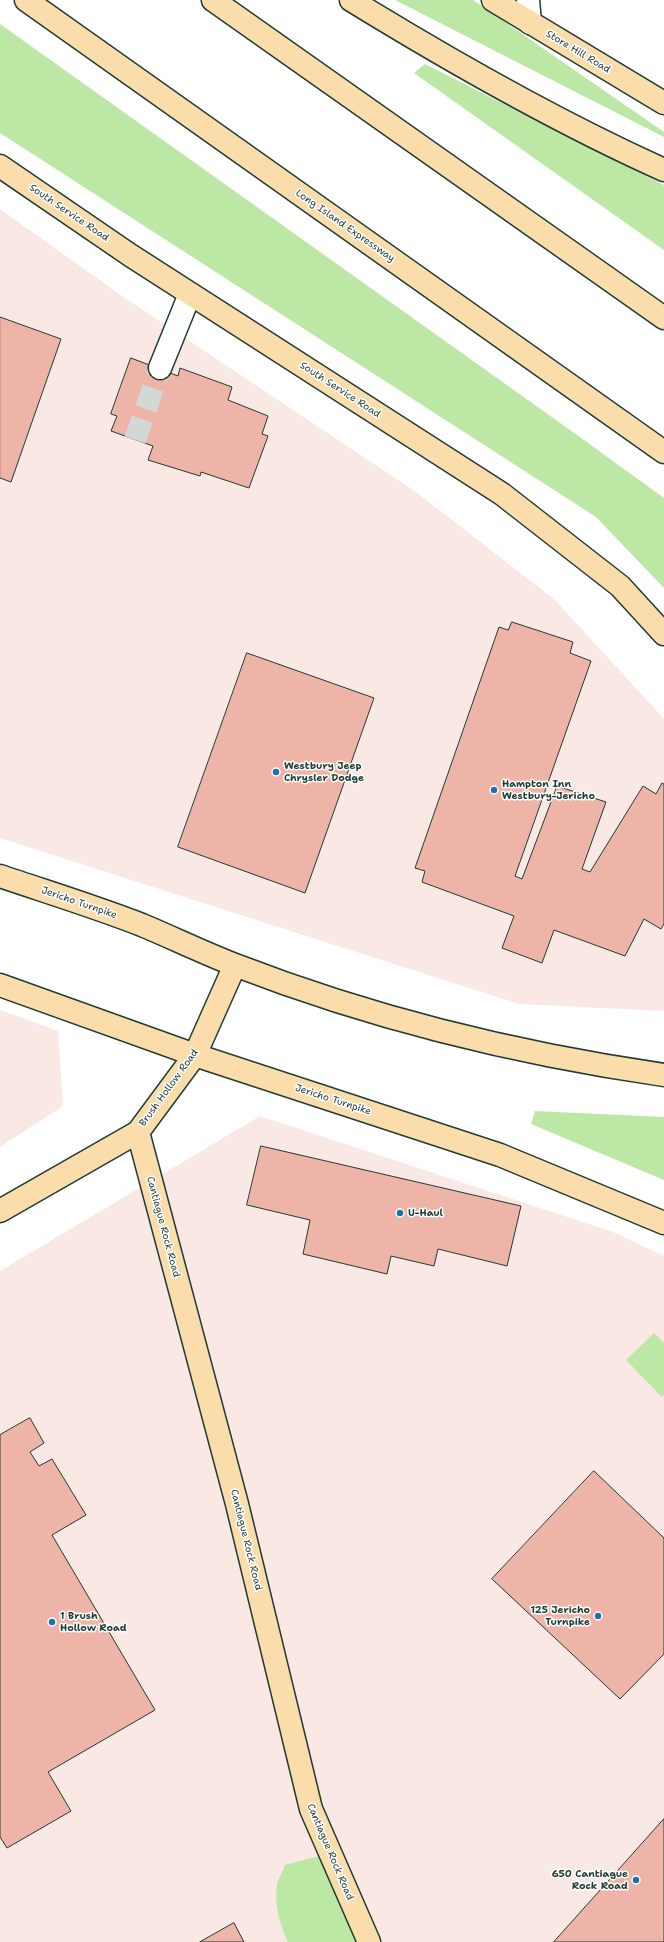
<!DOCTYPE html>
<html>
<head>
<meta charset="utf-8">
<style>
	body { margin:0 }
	canvas { display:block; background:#fff }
</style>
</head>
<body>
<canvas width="664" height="1942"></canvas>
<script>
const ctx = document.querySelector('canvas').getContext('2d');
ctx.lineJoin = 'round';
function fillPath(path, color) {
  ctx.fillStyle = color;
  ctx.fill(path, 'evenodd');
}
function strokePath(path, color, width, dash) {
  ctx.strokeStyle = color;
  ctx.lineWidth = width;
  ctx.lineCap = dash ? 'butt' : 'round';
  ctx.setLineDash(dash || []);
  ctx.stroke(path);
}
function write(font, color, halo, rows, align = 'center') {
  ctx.font = font + ' "Shantell Sans",sans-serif';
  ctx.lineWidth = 3;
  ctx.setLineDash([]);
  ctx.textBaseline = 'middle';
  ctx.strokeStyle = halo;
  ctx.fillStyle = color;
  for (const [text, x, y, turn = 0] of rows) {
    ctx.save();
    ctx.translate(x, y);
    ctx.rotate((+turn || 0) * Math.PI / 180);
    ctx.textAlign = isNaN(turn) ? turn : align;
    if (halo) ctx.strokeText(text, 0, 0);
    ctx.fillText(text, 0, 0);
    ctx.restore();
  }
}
fillPath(new Path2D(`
	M0 209 125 298 416 492 555 600 664 719V1011L519 1004 0 838Z
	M0 1010 58 1031 63 1106 0 1147Z
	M260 1116 613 1232 664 1256V1942H0V1271Z`), '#fae8e5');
fillPath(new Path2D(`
	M395 0H473L664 132V137Z
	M0 24 584 440 664 498V588L596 517 0 133Z
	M425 64 664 185V250L414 73Z
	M535 1111 664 1117V1180L531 1124Z
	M654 1333 664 1343V1395L662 1397 626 1360Z
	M330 1853 374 1942H288C280 1926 274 1903 277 1885 278 1879 283 1871 285 1865Z`), '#bce7a5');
const building = new Path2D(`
	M0 317 61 339 11 482 0 478Z
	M131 358 178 376 180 368 232 387 228 400 268 416 262 434 268 436 249 488 201 472 200 476 148 460 153 446 111 431 117 416 111 414Z
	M512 622 573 642 570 653 591 661 515 876 522 879 557 786 606 802 582 869 590 872 643 786 656 794 662 783 664 784V924L661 929 644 919 625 956 554 930 542 963 502 948 514 916 422 882 425 871 415 868 499 627 508 630Z
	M247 653 374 698 305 893 178 847Z
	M261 1146 521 1206 507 1266 438 1249 434 1266 391 1256 387 1274 303 1254 310 1220 247 1205Z
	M30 1418 44 1443 30 1452 39 1466 52 1459 86 1515 52 1535 155 1710 48 1772 71 1811 7 1848 0 1837V1435Z
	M594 1471 664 1538V1654L620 1699 492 1579Z
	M664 1819V1942H554Z
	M234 1923 244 1942H200Z`);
fillPath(building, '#eeb4a7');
strokePath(building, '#1f3d34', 1);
strokePath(new Path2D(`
	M135 440 160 368`), '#d2d8d6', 22, [22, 11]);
const minor = new Path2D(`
	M528 0 530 23
	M160 368 190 294`);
const major = new Path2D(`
	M493 0 664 103
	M0 166 130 255 502 494 620 586 664 634
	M0 876C47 892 96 907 142 925 173 938 204 953 235 965 372 1018 519 1054 664 1075
	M0 985 195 1055 500 1155 664 1223
	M138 1132 237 1504 311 1809 369 1942
	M0 1211 138 1132 195 1055 235 965`);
const highway = new Path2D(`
	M26 0 664 452
	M213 0 664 318
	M351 0C452 62 555 121 664 170`);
strokePath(minor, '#1f3d34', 25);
strokePath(major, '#1f3d34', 25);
strokePath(highway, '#1f3d34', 25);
strokePath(minor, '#fff', 22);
strokePath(major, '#faddab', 22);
strokePath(highway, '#faddab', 22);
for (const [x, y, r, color] of [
	[276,772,4,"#1f6fb2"],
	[494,790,4,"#1f6fb2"],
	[400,1213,4,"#1f6fb2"],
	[598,1616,4,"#1f6fb2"],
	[52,1622,4,"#1f6fb2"],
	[636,1880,4,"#1f6fb2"]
]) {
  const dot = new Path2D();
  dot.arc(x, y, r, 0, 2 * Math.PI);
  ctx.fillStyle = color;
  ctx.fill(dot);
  strokePath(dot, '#fff', 1.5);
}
write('10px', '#1f3d34', '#fff', [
	["Store Hill Road",578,52,31],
	["South Service Road",69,213,34],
	["Long Island Expressway",345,226,35],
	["South Service Road",340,390,33],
	["Jericho Turnpike",79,903,19],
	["Brush Hollow Road",169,1088,-54],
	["Jericho Turnpike",333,1100,18],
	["Cantiague Rock Road",163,1227,75],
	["Cantiague Rock Road",246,1540,76],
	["Cantiague Rock Road",330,1852,67]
]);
write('bold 10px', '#1f3d34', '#fff', [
	["Westbury Jeep",284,766],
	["Chrysler Dodge",284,778],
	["Hampton Inn",502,784],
	["Westbury-Jericho",502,796],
	["U-Haul",408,1213],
	["125 Jericho",590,1610,"right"],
	["Turnpike",590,1622,"right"],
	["1 Brush",60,1616],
	["Hollow Road",60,1628],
	["650 Cantiague",628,1874,"right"],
	["Rock Road",628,1886,"right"]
], 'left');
</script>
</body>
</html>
